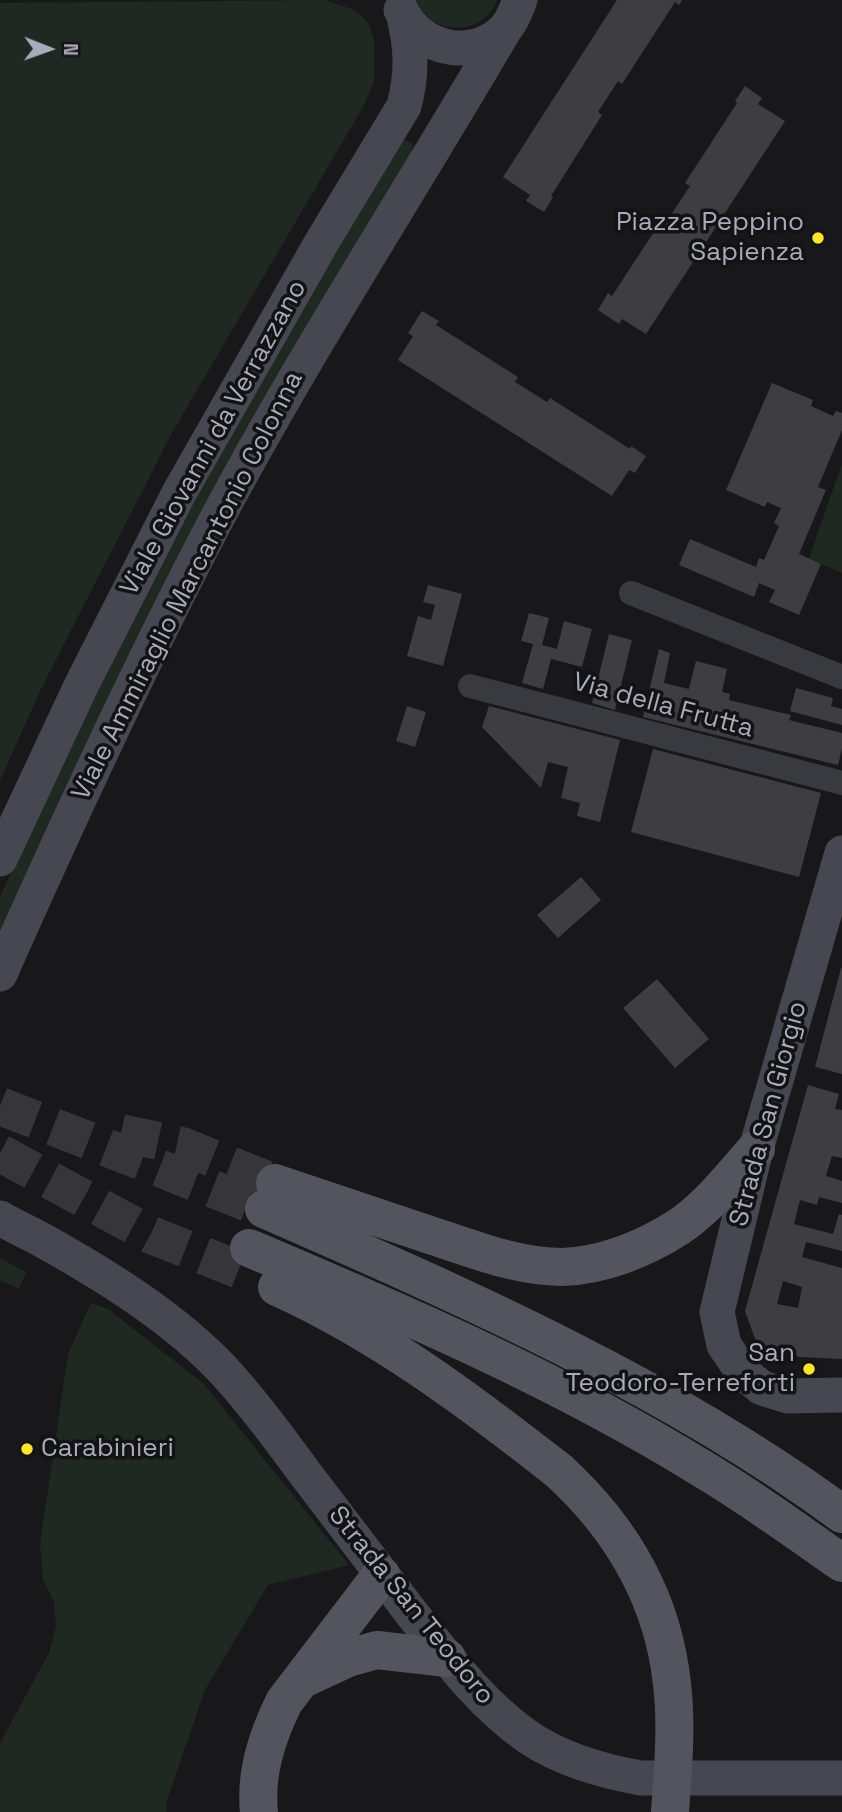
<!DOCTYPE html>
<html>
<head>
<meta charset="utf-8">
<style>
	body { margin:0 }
	#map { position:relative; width:842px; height:1812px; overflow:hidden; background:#18181a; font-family:"Space Grotesk",sans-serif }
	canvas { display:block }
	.north { position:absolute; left:14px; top:14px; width:70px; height:70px; -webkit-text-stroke:5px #131315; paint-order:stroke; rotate:91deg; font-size:19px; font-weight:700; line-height:28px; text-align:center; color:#a9abbb }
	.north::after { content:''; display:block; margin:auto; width:24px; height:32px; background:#a9abbb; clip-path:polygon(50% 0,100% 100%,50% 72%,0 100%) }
</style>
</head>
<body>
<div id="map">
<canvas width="842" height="1812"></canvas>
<div class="north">N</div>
</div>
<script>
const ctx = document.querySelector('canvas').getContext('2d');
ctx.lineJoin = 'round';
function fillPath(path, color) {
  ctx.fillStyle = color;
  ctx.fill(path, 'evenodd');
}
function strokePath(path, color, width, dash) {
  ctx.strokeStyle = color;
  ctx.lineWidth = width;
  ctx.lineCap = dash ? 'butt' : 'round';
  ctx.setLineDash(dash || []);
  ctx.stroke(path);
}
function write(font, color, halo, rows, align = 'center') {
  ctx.font = font + ' "Space Grotesk",sans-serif';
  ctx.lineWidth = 7;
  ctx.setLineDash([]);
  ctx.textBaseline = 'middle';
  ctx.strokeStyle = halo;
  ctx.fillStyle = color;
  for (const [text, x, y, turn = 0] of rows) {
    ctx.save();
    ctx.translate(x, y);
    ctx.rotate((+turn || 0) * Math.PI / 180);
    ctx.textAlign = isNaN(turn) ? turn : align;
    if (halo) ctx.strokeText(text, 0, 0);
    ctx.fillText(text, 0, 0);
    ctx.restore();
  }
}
fillPath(new Path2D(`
	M324 0 355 10 369 24 374 41V82L363 107 173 431 42 687 0 780V3Z
	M416 0H497C482 38 431 36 416 0Z
	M403 140 411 142 413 147 411 154 0 939V897L54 779 193 500 308 293Z
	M842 463V573L809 559Z
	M0 1258 26 1272 19 1289 0 1280Z
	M91 1303 108 1309 204 1384 349 1565 268 1585 205 1690 167 1800V1812H0V1743L49 1653 56 1626 54 1602 43 1580 40 1544 68 1354Z`), '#1f2922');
fillPath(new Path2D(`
	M617 0H682L679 5 675 2 622 84 618 81 598 112 602 115 551 196 553 197 544 212 526 201 530 195 503 177Z
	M745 86 762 98 758 104 785 121 646 334 622 319 619 324 598 310 608 293 612 296 665 215 669 218 690 186 685 183 737 103 735 101Z
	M422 311 439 321 436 325 518 377 515 382 547 402 550 398 630 449 631 446 646 456 635 473 629 470 612 496 398 360 413 336 408 333Z
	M772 383 813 400 811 406 833 416 836 411 842 413V430L818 487 826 490 799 554 821 564 799 615 769 602 775 590 759 583 754 597 679 565 690 539 756 567 759 558 764 560 779 526 774 523 781 508 767 502 765 507 726 490Z
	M428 585 462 594 443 666 407 656 418 616 431 620 435 605 423 602Z
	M529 613 549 618 542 645 557 649 564 621 592 629 582 667 551 659 543 689 522 683 533 644 521 641Z
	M609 634 632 640 615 710 592 703Z
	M659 649 670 653 664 683 689 689 696 661 727 669 722 692 730 694 729 700 791 715 789 720 842 733V748L838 765 643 717Z
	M796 688 833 698 831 706 842 709V725L790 711Z
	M407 706 426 712 415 747 396 741Z
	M489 706 620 740 600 822 577 816 580 803 561 798 568 767 548 762 541 788 482 727Z
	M653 749 821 793 799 877 631 832Z
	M581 877 601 900 558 938 537 915Z
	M841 968H842V1074L815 1067Z
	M657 979 709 1039 675 1068 623 1008Z
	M808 1085 839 1094 835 1109 842 1110V1158L832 1156 826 1176 842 1181V1203L819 1197 817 1205 800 1200 794 1224 833 1234 839 1214 842 1215V1251L806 1242 802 1257 842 1268V1359L800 1357 758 1347 745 1311ZM783 1281 802 1287 798 1308 777 1304Z`), '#3e3d42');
strokePath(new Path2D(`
	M0 1106 264 1209
	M121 1133 182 1146 275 1183
	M0 1153 151 1235 240 1270`), '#35353a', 38, [38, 19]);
strokePath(new Path2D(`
	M631 593 842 677
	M470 686 842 783`), '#393940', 24);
strokePath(new Path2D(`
	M401 10C420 50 473 62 505 29 513 20 516 10 520 0
	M842 853 756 1149 717 1312 724 1345 743 1373 762 1388 788 1396 842 1395
	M0 859 81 686 179 493 323 240 404 106C412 75 412 49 404 17
	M0 974C67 823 136 673 213 526 303 356 408 195 505 29
	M0 1218C13 1226 28 1232 42 1240 105 1275 176 1319 225 1372 254 1404 279 1438 304 1472 340 1519 376 1567 413 1615 448 1659 481 1704 528 1737 562 1760 601 1771 641 1778H842`), '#464750', 35);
strokePath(new Path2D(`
	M275 1183C325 1200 376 1217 427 1234 470 1248 516 1267 562 1267 602 1266 644 1249 677 1228 708 1208 732 1176 756 1149
	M264 1209C460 1295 669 1386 842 1514
	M249 1248C403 1313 558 1380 701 1468 750 1497 796 1531 842 1563
	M277 1287C379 1333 471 1402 559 1471
	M305 1678 348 1658 377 1650 447 1658
	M259 1812C255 1773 267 1737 284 1702L381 1575`), '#54545f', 38);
strokePath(new Path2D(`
	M559 1471C621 1528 663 1599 672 1684 677 1726 673 1769 670 1812`), '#54545f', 38);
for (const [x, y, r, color] of [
	[818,238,7,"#fee52c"],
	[809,1369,7,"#fee52c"],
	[27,1449,7,"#fee52c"]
]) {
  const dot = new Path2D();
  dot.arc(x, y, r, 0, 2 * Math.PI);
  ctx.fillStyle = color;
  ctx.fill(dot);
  strokePath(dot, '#131315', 2.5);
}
write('26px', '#a9abbb', '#131315', [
	["Piazza Peppino",804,223],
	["Sapienza",804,253],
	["San",795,1354],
	["Teodoro-Terreforti",795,1384],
	["Carabinieri",41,1449,"left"]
], 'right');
write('26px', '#a9abbb', '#131315', [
	["Viale Giovanni da Verrazzano",214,438,-61],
	["Viale Ammiraglio Marcantonio Colonna",188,586,-63],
	["Via della Frutta",663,706,15],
	["Strada San Giorgio",769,1114,-75],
	["Strada San Teodoro",411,1606,51]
]);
</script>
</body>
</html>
